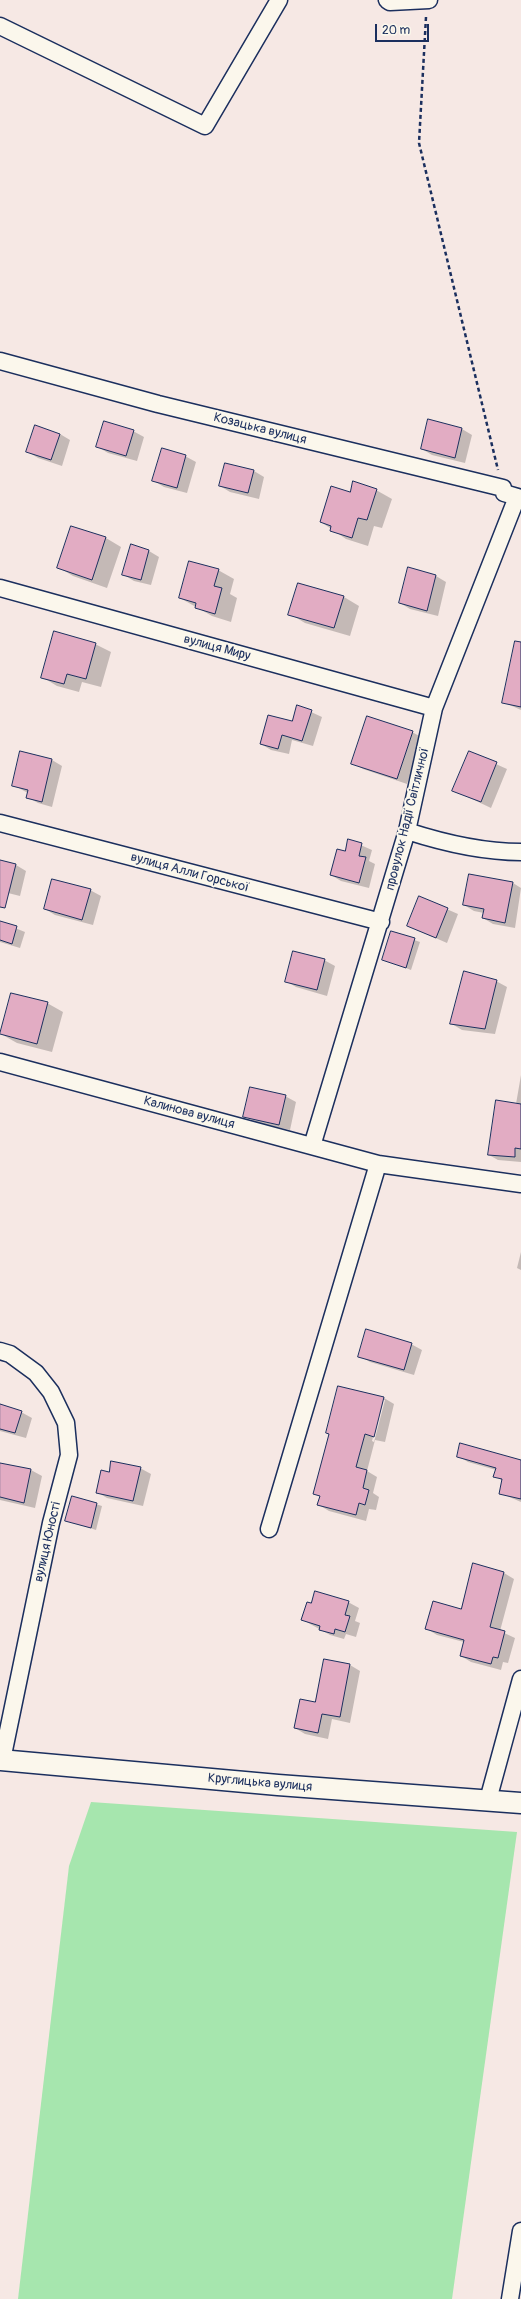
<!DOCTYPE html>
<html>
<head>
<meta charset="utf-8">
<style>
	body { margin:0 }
	#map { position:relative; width:521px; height:2299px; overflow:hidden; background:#f6e8e4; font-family:Pangolin,sans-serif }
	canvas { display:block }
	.scale { position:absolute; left:375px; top:24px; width:54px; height:18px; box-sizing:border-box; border:2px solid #1b2f5e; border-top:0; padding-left:5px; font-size:12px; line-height:14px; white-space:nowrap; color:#1b2f5e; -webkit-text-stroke:3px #fbf7ec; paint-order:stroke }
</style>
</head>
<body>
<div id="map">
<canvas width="521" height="2299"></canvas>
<div class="scale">20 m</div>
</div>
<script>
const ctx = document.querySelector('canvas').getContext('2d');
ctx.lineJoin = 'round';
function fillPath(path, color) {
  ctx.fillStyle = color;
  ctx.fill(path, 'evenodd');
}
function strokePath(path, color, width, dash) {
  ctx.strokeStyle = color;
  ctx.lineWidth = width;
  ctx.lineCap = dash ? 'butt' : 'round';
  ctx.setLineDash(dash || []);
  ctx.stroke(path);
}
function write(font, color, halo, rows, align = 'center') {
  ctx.font = font + ' Pangolin,sans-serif';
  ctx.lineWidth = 4;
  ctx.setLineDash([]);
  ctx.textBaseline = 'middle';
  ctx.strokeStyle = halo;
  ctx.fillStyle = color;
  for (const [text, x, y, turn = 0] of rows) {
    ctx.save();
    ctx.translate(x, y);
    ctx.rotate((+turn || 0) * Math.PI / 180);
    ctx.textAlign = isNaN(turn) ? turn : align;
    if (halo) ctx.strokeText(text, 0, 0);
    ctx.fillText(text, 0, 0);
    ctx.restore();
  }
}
fillPath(new Path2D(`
	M91 1802 517 1832 452 2299H18L69 1866Z`), '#a6e6ae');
fillPath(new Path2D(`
	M429 420 462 429 472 435 465 463 432 455 422 449Z
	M133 431 144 437 137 461 108 453 98 447Z
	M60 434 70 440 62 466 38 458 28 452Z
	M185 456 196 462 187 493 164 487 154 481Z
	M254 471 264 477 259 499 230 492 220 486Z
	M376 490 392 499 382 528 374 526 368 546 346 539 321 522 350 493Z
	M106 538 121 547 107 588 73 576 58 567Z
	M131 546 149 551 159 557 151 585 134 581 124 575Z
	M409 569 436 576 446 582 438 616 410 609 400 603Z
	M218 570 234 579 230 594 237 598 231 622 212 616 180 598Z
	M344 597 359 606 350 636 305 623 290 614Z
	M95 644 111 652 101 687 82 682 79 692 57 686 42 677Z
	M521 665V710L503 702Z
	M298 706 322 717 313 746 292 740 289 754 271 750 261 744 292 723Z
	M412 732 423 738 407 784 363 769 353 763Z
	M469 752 507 769 491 808 453 790Z
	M21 753 52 760 62 766 52 807 38 803 27 797 28 793 13 785Z
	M349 840 372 850 369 861 375 864 369 888 341 881 331 875 346 852Z
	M0 861 16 865 26 871 20 896 0 891Z
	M513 883 521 888 515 928 493 924 483 918 484 913 474 911 464 905Z
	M90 890 101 896 93 925 55 915 45 909Z
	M419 897 458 914 447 943 408 926Z
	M0 922 25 932 20 948 0 942Z
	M391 932 420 942 411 970 383 959Z
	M324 960 335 966 327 996 296 987 286 981Z
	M496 981 507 987 495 1034 462 1030 452 1024Z
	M47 1003 63 1012 52 1052 17 1043 1 1034Z
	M521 1075V1162L498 1160 489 1155 516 1104Z
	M285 1096 296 1102 290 1130 255 1122 245 1116Z
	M521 1252V1270L517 1268Z
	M411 1344 422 1350 414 1375 370 1362 360 1356Z
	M339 1387 384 1398 394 1404 385 1442 375 1440 367 1471 377 1477 373 1493 379 1497 376 1510 369 1509 366 1521 329 1511 319 1505 321 1497 314 1493 330 1434ZM383 1400H385L374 1442 372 1441Z
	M0 1405 21 1412 32 1418 26 1438 0 1431Z
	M458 1456 521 1461V1502L500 1493 503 1481 495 1476 496 1470 468 1462Z
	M0 1464 31 1470 42 1476 35 1508 0 1500Z
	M140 1468 151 1474 143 1506 107 1498 97 1492 109 1473Z
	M72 1497 102 1506 96 1530 66 1520Z
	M504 1573 514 1579 500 1631 515 1638 508 1663 503 1662 501 1670 471 1662 461 1656 464 1642 437 1635 427 1629 462 1610Z
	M348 1602 359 1608 355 1621 360 1623 356 1637 346 1634 344 1639 330 1635 303 1620Z
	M324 1660 350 1665 360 1671 350 1723 332 1719 328 1739 305 1734 295 1728 316 1703Z`), '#0003');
const building = new Path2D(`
	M428 419 462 428 455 458 421 449Z
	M104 421 134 430 126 456 96 447Z
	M35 425 60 434 51 460 26 452Z
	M162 448 186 455 177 488 152 481Z
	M225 463 254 470 248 493 219 486Z
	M353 481 377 489 367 520 358 518 352 538 330 531 331 526 320 522 331 486 350 492Z
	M71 526 106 537 92 580 57 568Z
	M131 544 149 550 141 580 122 575Z
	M189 561 219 569 214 586 222 588 215 614 195 608 196 603 179 598Z
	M408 567 436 575 427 611 399 603Z
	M298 583 344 596 334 628 288 615Z
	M54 631 96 643 86 679 67 674 64 684 41 678Z
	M515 641 521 642V707L502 703Z
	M297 705 312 710 302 741 282 735 278 749 260 744 268 715 292 721Z
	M367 716 413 731 397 779 351 764Z
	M20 751 52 759 42 802 26 798 28 790 12 786Z
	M469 751 497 762 481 802 452 791Z
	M348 839 362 843 359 856 366 857 359 883 330 875 337 849 345 851Z
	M0 860 16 864 5 908 0 907Z
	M469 874 513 882 505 923 482 918 484 909 463 905Z
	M52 879 91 889 82 920 44 909Z
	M419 896 448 908 436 938 407 926Z
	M0 921 17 926 12 944 0 940Z
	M391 931 415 938 406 968 382 960Z
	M293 951 325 959 317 990 285 982Z
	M464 971 497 980 485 1029 450 1024Z
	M11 993 48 1002 37 1044 0 1034Z
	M250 1087 286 1095 279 1125 243 1117Z
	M496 1100 521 1104V1149L515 1148V1157L488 1155Z
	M366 1329 412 1343 404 1370 358 1357Z
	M338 1386 384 1397 374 1437 365 1434 356 1467 367 1470 363 1488 369 1490 365 1505 359 1503 356 1515 317 1505 320 1496 313 1494 329 1434 326 1433Z
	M0 1404 22 1411 15 1433 0 1429Z
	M460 1443 521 1460V1499L499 1494 502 1479 493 1477 496 1468 457 1457Z
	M111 1461 141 1467 133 1501 96 1493 101 1470 109 1472Z
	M0 1463 31 1469 24 1503 0 1497Z
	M72 1496 97 1503 91 1528 65 1521Z
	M473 1563 504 1572 490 1627 505 1631 498 1658 493 1657 491 1664 460 1656 464 1640 425 1629 433 1601 461 1609Z
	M315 1591 349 1601 345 1615 350 1616 345 1632 335 1629 334 1634 319 1630 320 1626 301 1620 307 1602 311 1603Z
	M324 1659 350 1664 340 1717 322 1714 318 1733 294 1728 300 1699 315 1702Z`);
fillPath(building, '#e2acc3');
strokePath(building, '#1b2f5e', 1);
const minor = new Path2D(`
	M387 0 390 2 429 0
	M0 26 205 126 279 0
	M0 361 158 404 503 488 504 493 521 498
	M0 588 434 708
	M0 823 381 922
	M407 831C444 843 482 852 521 852
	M0 1062 378 1164 521 1184
	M312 1146 407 831 434 708 517 497
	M0 1351 10 1354 36 1373 51 1392 66 1423 69 1455 51 1523 2 1760
	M269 1529 378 1164
	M488 1800 521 1679
	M510 2299 521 2231`);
const tertiary = new Path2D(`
	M0 1760 278 1785 521 1803`);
strokePath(minor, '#1b2f5e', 19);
strokePath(tertiary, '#1b2f5e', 23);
strokePath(new Path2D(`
	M426 17 419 143 498 470`), '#1b2f5e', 2.5, [4, 3]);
strokePath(minor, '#fbf7ec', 16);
strokePath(tertiary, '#fbf7ec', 20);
write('13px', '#1b2f5e', '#fbf7ec', [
	["Козацька вулиця",260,429,14],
	["вулиця Миру",217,648,15],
	["провулок Надії Світличної",408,819,-76],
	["вулиця Алли Горської",190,873,15],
	["Калинова вулиця",189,1113,15],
	["вулиця Юності",48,1542,-77],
	["Круглицька вулиця",260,1783,5]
]);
</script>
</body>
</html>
